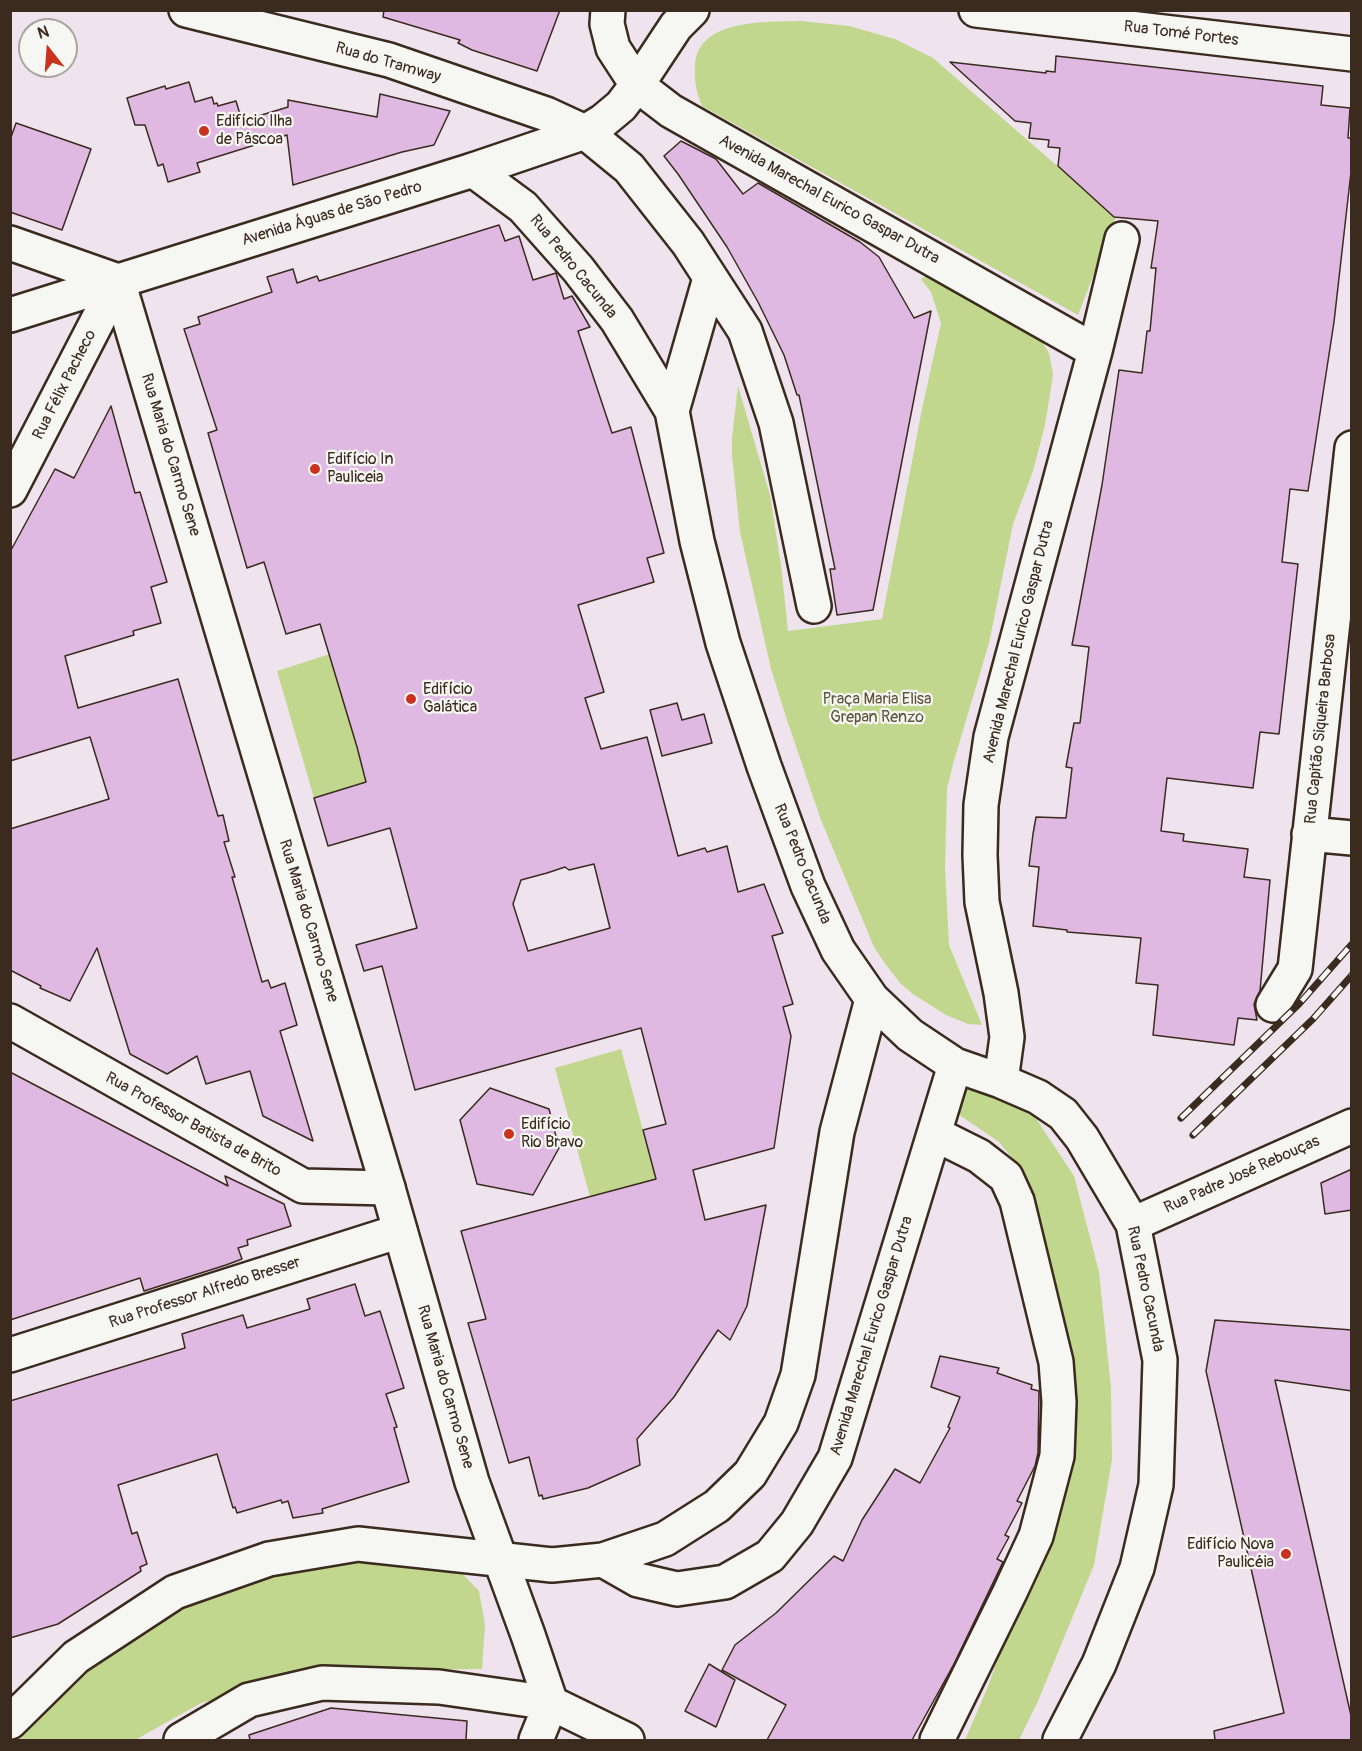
<!DOCTYPE html>
<html>
<head>
<meta charset="utf-8">
<style>
	body { margin:0 }
	#map { position:relative; width:1362px; height:1751px; overflow:hidden; background:#efe4ed; font-family:Pangolin,sans-serif }
	canvas { display:block }
	.frame { position:absolute; inset:0; border:12px solid #3b2a1e; pointer-events:none }
	.north { position:absolute; left:18px; top:18px; width:60px; height:60px; box-sizing:border-box; background:#f6f6f2; border:2px solid #aba49d; border-radius:50%; rotate:343deg; font-size:16px; font-weight:700; line-height:24px; text-align:center; color:#3b2a1e }
	.north::after { content:''; display:block; margin:auto; width:21px; height:27px; background:#c8321e; clip-path:polygon(50% 0,100% 100%,50% 72%,0 100%) }
</style>
</head>
<body>
<div id="map">
<canvas width="1362" height="1751"></canvas>
<div class="frame"></div>
<div class="north">N</div>
</div>
<script>
const ctx = document.querySelector('canvas').getContext('2d');
ctx.lineJoin = 'round';
function fillPath(path, color) {
  ctx.fillStyle = color;
  ctx.fill(path, 'evenodd');
}
function strokePath(path, color, width, dash) {
  ctx.strokeStyle = color;
  ctx.lineWidth = width;
  ctx.lineCap = dash ? 'butt' : 'round';
  ctx.setLineDash(dash || []);
  ctx.stroke(path);
}
function write(font, color, halo, rows, align = 'center') {
  ctx.font = font + ' Pangolin,sans-serif';
  ctx.lineWidth = 4.5;
  ctx.setLineDash([]);
  ctx.textBaseline = 'middle';
  ctx.strokeStyle = halo;
  ctx.fillStyle = color;
  for (const [text, x, y, turn = 0] of rows) {
    ctx.save();
    ctx.translate(x, y);
    ctx.rotate((+turn || 0) * Math.PI / 180);
    ctx.textAlign = isNaN(turn) ? turn : align;
    if (halo) ctx.strokeText(text, 0, 0);
    ctx.fillText(text, 0, 0);
    ctx.restore();
  }
}
fillPath(new Path2D(`
	M801 21 849 26 895 39 933 58 1116 217 1078 315 702 106C696 92 694 80 695 65 698 18 768 22 801 21Z
	M926 276 1033 335 1042 342 1049 353 1053 375 1045 425 1033 471 1013 524 989 643 953 764 947 789 945 867 949 945 982 1025 968 1024 946 1015 913 994 901 984 886 965 874 947 821 820 786 717 771 669 740 532 732 455V438L738 386 770 495 781 565 788 631 882 619 922 409 941 323 931 292 921 279Z
	M330 654 367 781 314 798 277 671Z
	M621 1049 656 1179 590 1197 555 1068Z
	M970 1082 1035 1117 1074 1176 1099 1272 1111 1388 1112 1460 1094 1565 1038 1701 1019 1740H965L987 1689 1031 1567 1055 1310 1026 1175 999 1142 952 1110Z
	M357 1558 452 1563 479 1591 485 1625 482 1669 333 1670 201 1703 135 1740H19L116 1637 197 1599 261 1575Z`), '#c0d78d');
const building = new Path2D(`
	M384 10H560L537 71 472 50 458 43 460 40 383 17Z
	M1056 56 1323 86 1321 105 1350 108 1348 138H1352V163L1334 322 1308 491 1290 489 1282 562 1298 564 1279 734 1260 732 1253 788 1167 778 1161 831 1184 834 1183 841 1248 849 1244 877 1270 880 1260 991 1254 1004 1257 1020 1238 1018 1234 1045 1153 1035 1158 985 1136 983 1141 938 1067 932V930L1033 926 1039 867 1029 866 1033 834 1036 817 1066 818 1072 768 1066 767 1074 723H1080L1089 647 1072 645 1102 485 1119 370 1142 373 1147 331H1150L1156 268H1151L1158 221 1114 217 1058 166 1060 148 1048 147 1049 140 1029 138 1031 123 1015 121 950 62 1046 73V71L1055 72Z
	M189 82 195 102 212 97 214 104 217 103 218 106 236 101 242 121 288 107V100L377 117 380 94 450 111 434 145 402 152 293 185 287 135 197 163 200 172 168 182 163 164 158 166 145 125H135L127 98 165 86 166 89Z
	M16 123 91 149 62 230 10 212V140Z
	M681 141 716 159 743 194 758 183 860 242 879 257 914 318 931 311 873 610 837 615 830 569H835L799 395H797L784 355 758 302 727 247 678 174 664 156Z
	M499 225 505 241 519 236 533 280 556 273 564 299 572 296 590 327 578 331 612 433 631 427 664 553 647 558 654 582 578 605 604 692 585 698 601 749 647 737 678 856 705 848 707 852 727 846 738 892 764 884 783 933 772 936 793 1004 783 1007 791 1036 774 1148 693 1170 705 1220 766 1205 747 1306 730 1340 718 1330 674 1397 637 1439 640 1465 588 1488 543 1499 542 1495 539 1496 529 1457 509 1463 468 1323 486 1319 461 1231 656 1179 643 1130 666 1124 641 1028 415 1090 382 966 364 971 356 945 417 928 390 828 328 846 314 798 366 782 357 747 320 624 286 634 264 562 247 568 208 433 217 430 184 329 200 324 198 317 272 292 267 277 293 269 297 283 317 276 319 281ZM594 864 610 928 528 951 513 904 521 880 547 873 565 867 569 870Z
	M111 406 135 493 140 492 167 582 151 587 161 623 133 631 134 635 65 656 78 708 178 679 218 816 223 815 229 841 224 842 235 877H232L262 982 268 980 271 988 285 983 297 1025 280 1031 313 1141 263 1116 250 1071 206 1084 197 1056 167 1074 130 1054 97 948 70 1001 40 988 41 986 10 970V829L109 799 90 737 10 761V552L55 469 74 478Z
	M677 703 682 720 704 714 712 743 662 756 650 710Z
	M10 1072 228 1186 225 1176 284 1204 291 1226 247 1240 248 1245 238 1248 242 1259 226 1265 144 1291 140 1278 10 1320Z
	M490 1088 549 1109 559 1148 533 1195 477 1184 460 1120Z
	M1352 1169V1210L1325 1214 1321 1183Z
	M355 1284 365 1316 380 1311 404 1388 386 1394 397 1427 394 1428 409 1482 322 1509 323 1513 293 1518 288 1501 282 1503 281 1500 237 1513 235 1507 233 1508 217 1454 118 1485 132 1534 137 1532 147 1564 140 1567 141 1571 58 1624 10 1638V1401L185 1348 182 1334 204 1327 243 1315 247 1328 310 1309 307 1299Z
	M1215 1320 1352 1330V1391L1275 1380 1352 1720V1740H1215L1214 1731 1284 1713 1206 1371Z
	M940 1356 999 1368 997 1373 1032 1385 1031 1389 1039 1391 1038 1453 1035 1466 1017 1501 1022 1503 1005 1535 1009 1537 997 1559 1003 1562 954 1664 912 1740H767L786 1705 722 1670 735 1645 776 1613 834 1556 843 1561 862 1520 895 1469 920 1483 950 1428 948 1427 960 1397 931 1387Z
	M709 1664 735 1680 716 1727 685 1711Z
	M331 1708 467 1721 466 1740H250L249 1735Z`);
fillPath(building, '#dfb9e2');
strokePath(building, '#3b2a1e', 1.5);
const street = new Path2D(`
	M186 10 389 60 546 114 585 132 629 168 688 243 745 331 776 423 814 606
	M608 10 607 24 613 48 637 85 671 111 1095 351 991 737 981 805 980 855 982 902 1001 993 1007 1037 1001 1081
	M473 170 523 207 578 269 617 320 672 411 697 541 723 643 764 766 808 886 838 950 872 999 910 1035 955 1065 1001 1081 1038 1097 1063 1114 1082 1138 1133 1224 1160 1360 1156 1485 1137 1568 1099 1664 1060 1740
	M10 243 118 281 10 490
	M1095 351 1122 239
	M672 411 710 278
	M1309 834 1352 838
	M1273 1005 1295 969 1352 448
	M10 1021 303 1186 388 1188
	M935 1134 979 1156 1006 1177 1017 1201 1056 1362 1059 1402 1057 1456 1036 1536 1010 1592 937 1740
	M1133 1224 1352 1126
	M10 1355 400 1231
	M603 1560 638 1580 677 1589 725 1582 770 1556 797 1523 835 1458 955 1065
	M10 1722 76 1657 175 1592 269 1559 358 1544 552 1565 603 1560 665 1539 717 1506 750 1474 781 1423 798 1375 837 1132 872 999
	M181 1740 249 1700 322 1683 439 1687 551 1703 536 1740`);
const secondary = new Path2D(`
	M976 10 1352 54
	M118 281 388 1188 472 1482 528 1635 551 1703 627 1740
	M10 315 473 170 585 132 603 121 621 106 637 85 676 26 692 10`);
strokePath(street, '#3b2a1e', 38);
strokePath(secondary, '#3b2a1e', 38);
strokePath(street, '#f6f6f2', 33);
strokePath(secondary, '#f6f6f2', 33);
const rail = new Path2D(`
	M1181 1118 1299 1004 1352 944
	M1193 1135 1313 1019 1352 975`);
strokePath(rail, '#3b2a1e', 7);
strokePath(rail, '#f6f6f2', 4.5, [14]);
for (const [x, y, r, color] of [
	[204,131,6,"#c8321e"],
	[315,469,6,"#c8321e"],
	[411,699,6,"#c8321e"],
	[509,1134,6,"#c8321e"],
	[1286,1554,6,"#c8321e"]
]) {
  const dot = new Path2D();
  dot.arc(x, y, r, 0, 2 * Math.PI);
  ctx.fillStyle = color;
  ctx.fill(dot);
  strokePath(dot, '#f6f6f2', 2);
}
write('16px', '#3b2a1e', '#f6f6f2', [
	["Rua Tomé Portes",1181,34,7],
	["Rua do Tramway",388,63,16],
	["Avenida Marechal Eurico Gaspar Dutra",829,200,29],
	["Avenida Águas de São Pedro",332,214,-17],
	["Rua Pedro Cacunda",573,267,51],
	["Rua Félix Pacheco",65,385,-63],
	["Rua Maria do Carmo Sene",170,455,73],
	["Avenida Marechal Eurico Gaspar Dutra",1019,642,-76],
	["Rua Capitão Siqueira Barbosa",1321,729,-84],
	["Rua Pedro Cacunda",802,864,68],
	["Rua Maria do Carmo Sene",308,921,73],
	["Rua Professor Batista de Brito",193,1125,29],
	["Rua Padre José Rebouças",1242,1175,-24],
	["Rua Pedro Cacunda",1145,1289,78],
	["Rua Professor Alfredo Bresser",205,1293,-18],
	["Avenida Marechal Eurico Gaspar Dutra",872,1336,-73],
	["Rua Maria do Carmo Sene",445,1387,74]
]);
write('16px', '#3b2a1e', '#f6f6f2', [
	["Edifício Ilha",216,122],
	["de Páscoa",216,140],
	["Edifício In",327,460],
	["Pauliceia",327,478],
	["Edifício",423,690],
	["Galática",423,708],
	["Edifício",521,1125],
	["Rio Bravo",521,1143],
	["Edifício Nova",1274,1545,"right"],
	["Paulicéia",1274,1563,"right"]
], 'left');
write('16px', '#5c553a', '#f6f6f2', [
	["Praça Maria Elisa",877,700],
	["Grepan Renzo",877,718]
]);
</script>
</body>
</html>
